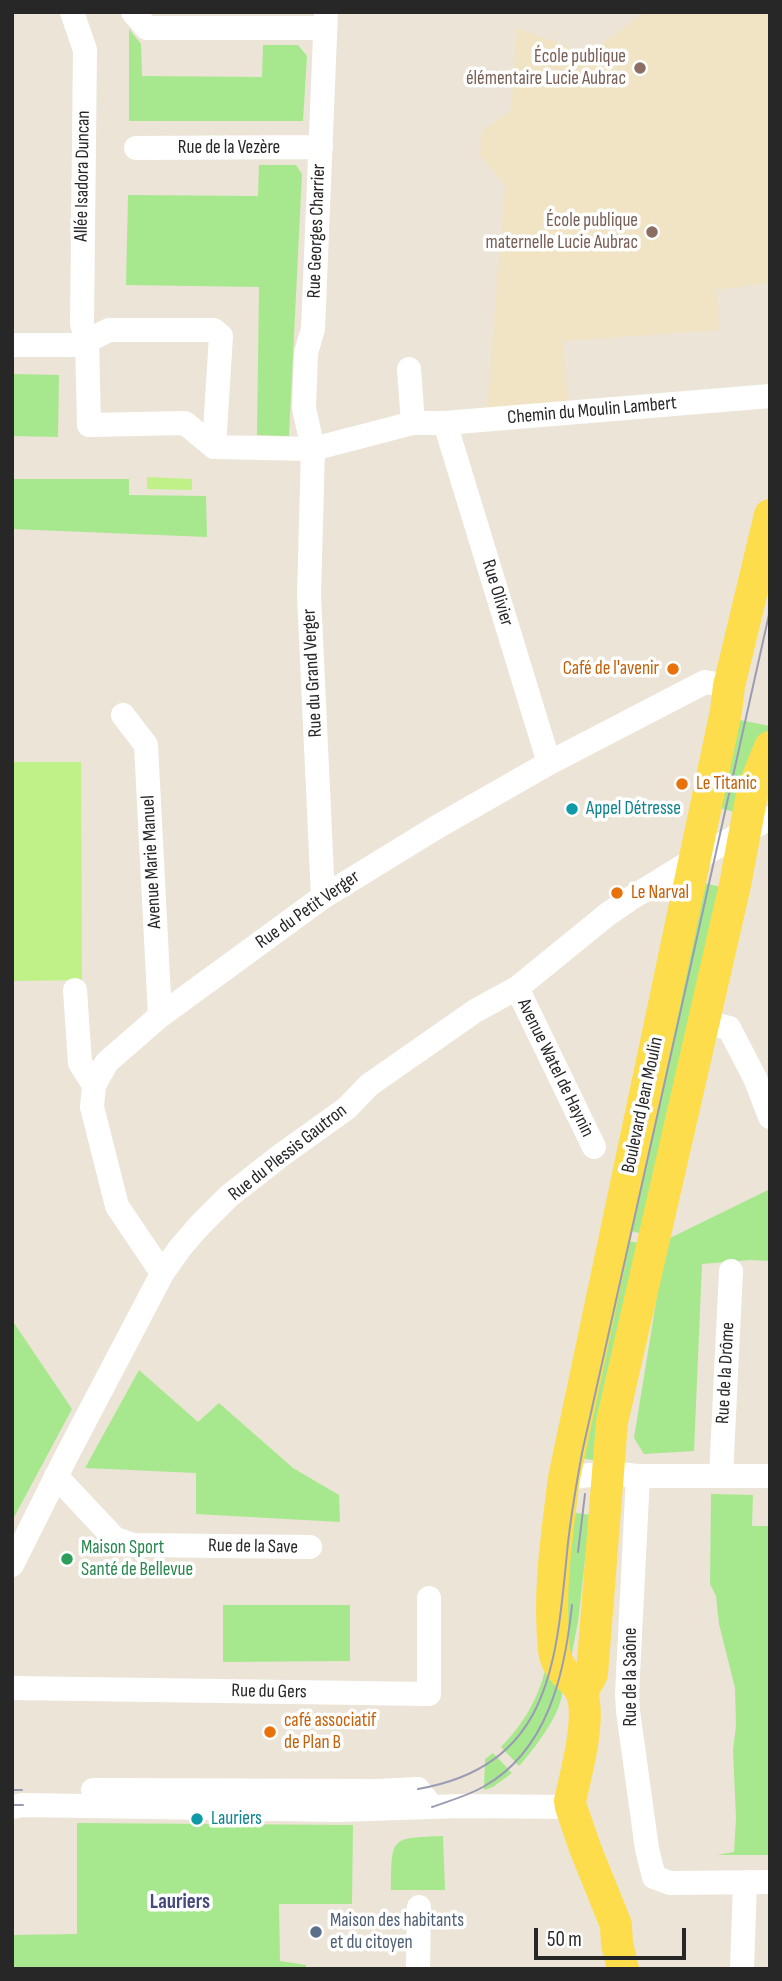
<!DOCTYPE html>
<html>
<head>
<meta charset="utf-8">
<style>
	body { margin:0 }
	#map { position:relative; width:782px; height:1981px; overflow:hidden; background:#ece4d7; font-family:"Sofia Sans Condensed",sans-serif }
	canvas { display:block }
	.frame { position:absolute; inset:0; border:14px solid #272727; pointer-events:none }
	.scale { position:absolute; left:534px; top:1928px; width:152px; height:32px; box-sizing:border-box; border:4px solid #272727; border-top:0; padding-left:9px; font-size:21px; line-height:24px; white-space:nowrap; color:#272727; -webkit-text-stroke:5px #fff; paint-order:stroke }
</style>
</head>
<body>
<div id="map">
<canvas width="782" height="1981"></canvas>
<div class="frame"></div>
<div class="scale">50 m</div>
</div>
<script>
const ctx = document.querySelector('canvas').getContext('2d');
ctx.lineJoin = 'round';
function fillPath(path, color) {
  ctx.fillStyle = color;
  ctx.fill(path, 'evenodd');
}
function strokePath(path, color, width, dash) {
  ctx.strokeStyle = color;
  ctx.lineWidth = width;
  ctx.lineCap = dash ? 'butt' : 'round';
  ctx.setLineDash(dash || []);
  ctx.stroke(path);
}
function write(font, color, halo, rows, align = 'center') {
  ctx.font = font + ' "Sofia Sans Condensed",sans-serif';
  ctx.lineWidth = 7;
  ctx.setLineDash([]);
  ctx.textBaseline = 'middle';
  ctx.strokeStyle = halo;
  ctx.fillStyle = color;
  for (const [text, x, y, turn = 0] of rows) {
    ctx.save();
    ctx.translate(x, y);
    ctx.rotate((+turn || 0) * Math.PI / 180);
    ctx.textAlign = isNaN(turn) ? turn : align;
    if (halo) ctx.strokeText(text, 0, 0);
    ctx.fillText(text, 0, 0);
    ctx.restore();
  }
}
fillPath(new Path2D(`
	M645 12H770V283L716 290 719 330 563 341 568 405 487 412 505 185 480 155 482 131 511 110 517 28 588 54Z`), '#f0e4c4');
fillPath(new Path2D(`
	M129 29 141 44 142 76 262 77 263 45H298L307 56 303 121H129Z
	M259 165H296L302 174 289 436 257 435 259 287 126 285 128 195 258 196Z
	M12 374 59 375 58 437 12 436Z
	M12 479H129V495L206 496 207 537 12 529Z
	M730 718 770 726 748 782 741 814 720 808Z
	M704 883 725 888 647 1235 626 1230Z
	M770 1189V1261L750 1260 702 1264 694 1451 644 1454 634 1438 666 1240Z
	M623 1240 644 1244 597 1461 576 1457Z
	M12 1320 72 1409 12 1521Z
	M139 1370 198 1422 219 1403 293 1468 339 1495 340 1522 196 1514V1473L85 1468Z
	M711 1494 753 1495 752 1526H770V1855H717L734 1852 736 1818 733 1750 736 1726 735 1688 719 1624 716 1596 710 1584Z
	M563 1511 590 1515 578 1622 570 1663 563 1649Z
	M223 1605H350V1661L223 1662Z
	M548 1658C553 1668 563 1683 562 1694 559 1717 534 1749 519 1766L501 1747C526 1721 541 1694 548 1658Z
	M493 1753 512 1773 493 1787 484 1790 485 1759Z
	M77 1823 353 1825 352 1904H279L280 1961 306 1965V1969H12V1935L77 1934Z
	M443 1836 445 1890H391C392 1837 389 1838 443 1836Z`), '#a7e88e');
fillPath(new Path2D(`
	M147 477 192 479V490L147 489Z
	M12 762H81L82 980 12 981Z`), '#bff188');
strokePath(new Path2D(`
	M72 12 85 50 82 324 87 341 109 330H214L221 336 214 447
	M133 12 147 28H325
	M136 148 321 147
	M12 345H77L87 341 89 425 185 423 214 447 313 449 413 423H445L770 396
	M409 369 413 423
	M445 423 549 763
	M123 715 146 745 160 1016
	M323 897 309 596 313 449 304 408 306 353 313 329 326 12
	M517 988 594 1147
	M75 990 80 1063 94 1085
	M704 1022 729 1028 755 1078 770 1117
	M163 1272 156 1264 117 1206 92 1107 94 1085 107 1062 160 1016 323 897 437 827 549 763 705 682 729 686
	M56 1476 115 1539 133 1545 310 1547
	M638 1476 627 1694 628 1711 647 1849 654 1877 670 1883 770 1882
	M721 1476 731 1271
	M564 1478 608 1473 638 1476H770
	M12 1565 66 1457 163 1272 180 1248 199 1226 229 1196 280 1156 347 1108 369 1085 475 1011 517 988 608 914 633 897 695 859 770 818
	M12 1688 429 1694V1598
	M93 1790 378 1791 418 1789 432 1807
	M12 1807 23 1805 338 1810 461 1806 571 1807
	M418 1969 419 1907
	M742 1969 745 1882`), '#fff', 24);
strokePath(new Path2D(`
	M582 1692 592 1674 612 1422 735 885 753 789 770 747
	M623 1969 617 1944 616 1925 585 1848 571 1807 570 1801C576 1774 591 1719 582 1694 577 1679 557 1674 554 1650 548 1593 557 1534 564 1478L726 711 729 686 770 515`), '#fddd4b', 32);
strokePath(new Path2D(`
	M578 1552 585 1494
	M418 1789C550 1766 556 1665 567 1553 570 1519 576 1486 582 1453L770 610
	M12 1790H22
	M12 1805H23
	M432 1807C449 1801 467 1796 483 1787 548 1751 565 1673 572 1605`), '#9a9cb4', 2);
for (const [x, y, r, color] of [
	[640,68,7,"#8d6e63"],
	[652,232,7,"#8d6e63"],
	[673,669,7,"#e8710a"],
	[682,784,7,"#e8710a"],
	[572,809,7,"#0f9aa8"],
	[617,893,7,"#e8710a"],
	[67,1559,7,"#2e9e5b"],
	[270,1732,7,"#e8710a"],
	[197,1819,7,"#0f9aa8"],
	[316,1932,7,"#5c6f8a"]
]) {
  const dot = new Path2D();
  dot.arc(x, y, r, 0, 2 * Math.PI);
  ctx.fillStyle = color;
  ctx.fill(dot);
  strokePath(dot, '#fff', 2.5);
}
write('19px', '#785e54', '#fff', [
	["École publique",626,57],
	["élémentaire Lucie Aubrac",626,79],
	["École publique",638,221],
	["maternelle Lucie Aubrac",638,243]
], 'right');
write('19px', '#272727', '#fff', [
	["Rue de la Vezère",229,148],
	["Allée Isadora Duncan",83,176,-89],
	["Rue Georges Charrier",317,231,-88],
	["Chemin du Moulin Lambert",592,411,-5],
	["Rue Olivier",497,593,73],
	["Rue du Grand Verger",313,673,-93],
	["Avenue Marie Manuel",152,862,-93],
	["Rue du Petit Verger",308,910,-35],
	["Avenue Watel de Haynin",555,1068,64],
	["Boulevard Jean Moulin",643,1105,-78],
	["Rue du Plessis Gautron",288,1153,-38],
	["Rue de la Drôme",726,1373,-87],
	["Rue de la Save",253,1547,1],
	["Rue de la Saône",631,1677,-90],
	["Rue du Gers",269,1692,1]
]);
write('19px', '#c56008', '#fff', [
	["Café de l'avenir",659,669,"right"],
	["Le Titanic",696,784],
	["Le Narval",631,893],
	["café associatif",284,1721],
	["de Plan B",284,1743]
], 'left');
write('19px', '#0d838f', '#fff', [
	["Appel Détresse",586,809],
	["Lauriers",211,1819]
], 'left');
write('19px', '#27864d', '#fff', [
	["Maison Sport",81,1548],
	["Santé de Bellevue",81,1570]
], 'left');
write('19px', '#4e5e75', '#fff', [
	["Maison des habitants",330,1921],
	["et du citoyen",330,1943]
], 'left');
write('bold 21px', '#444b7c', '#fff', [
	["Lauriers",180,1903]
]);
</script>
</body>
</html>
